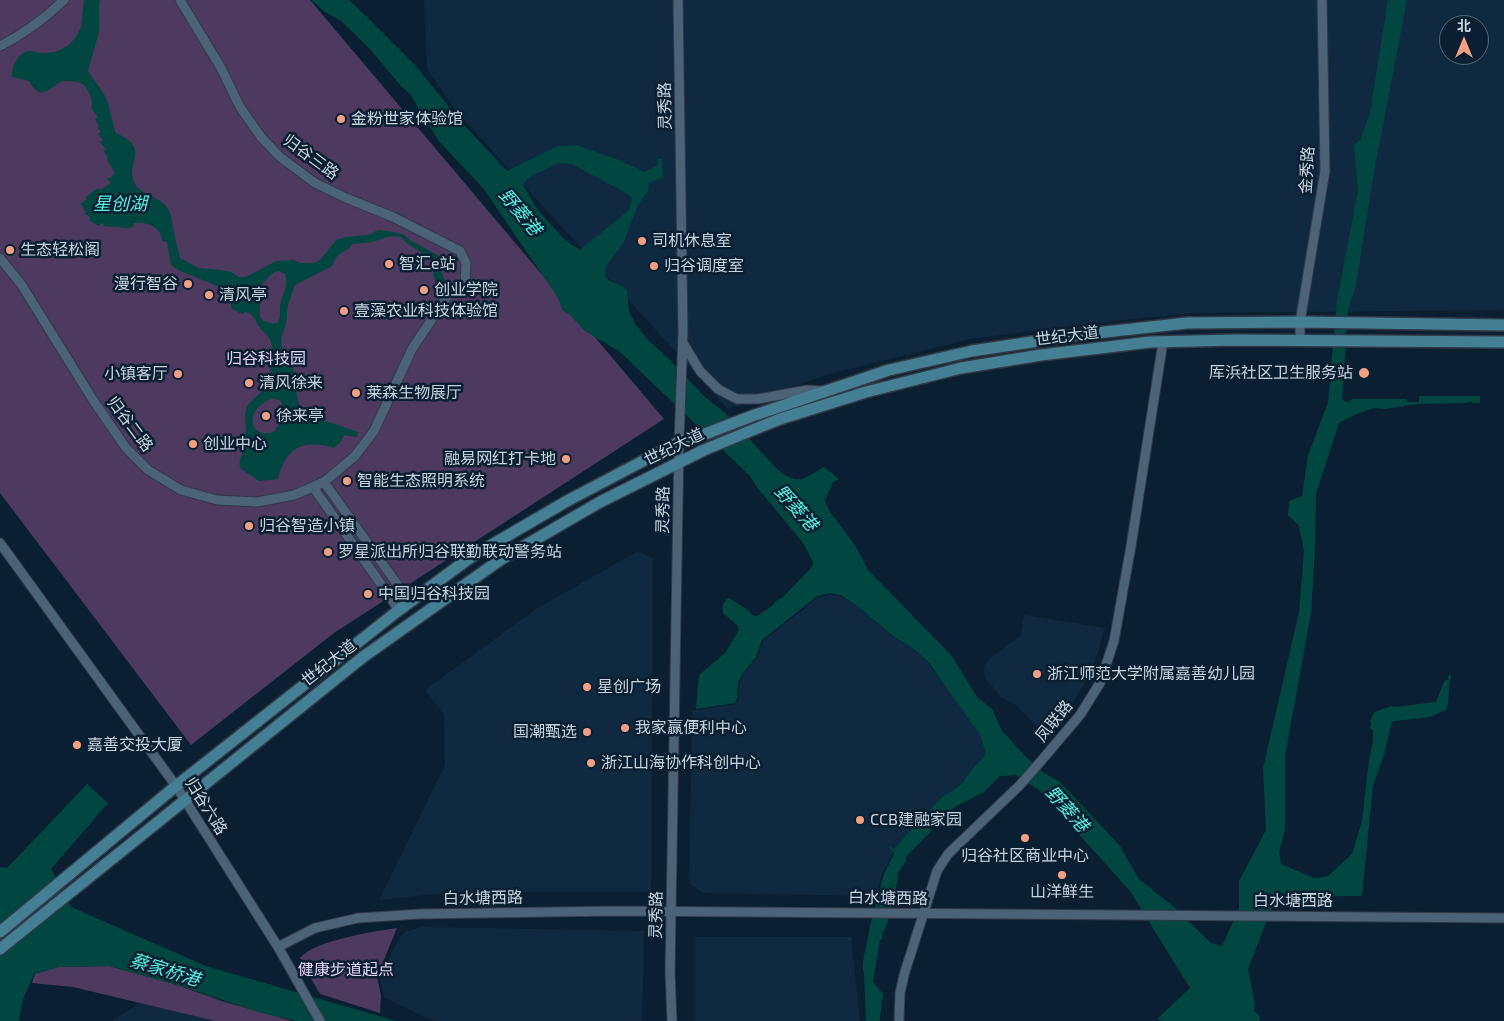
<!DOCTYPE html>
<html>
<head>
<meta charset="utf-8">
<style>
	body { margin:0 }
	#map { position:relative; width:1504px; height:1021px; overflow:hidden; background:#0a1f31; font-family:"Exo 2","Noto Sans SC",sans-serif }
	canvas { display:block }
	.north { position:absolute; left:1439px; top:15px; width:50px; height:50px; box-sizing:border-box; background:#0a1f31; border:1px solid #566777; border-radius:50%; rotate:0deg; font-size:14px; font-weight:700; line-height:20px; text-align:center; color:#c7d4e0 }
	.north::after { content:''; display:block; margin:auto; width:18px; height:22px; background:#f39f84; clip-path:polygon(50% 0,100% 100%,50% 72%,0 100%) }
</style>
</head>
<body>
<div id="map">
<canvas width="1504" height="1021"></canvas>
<div class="north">北</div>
</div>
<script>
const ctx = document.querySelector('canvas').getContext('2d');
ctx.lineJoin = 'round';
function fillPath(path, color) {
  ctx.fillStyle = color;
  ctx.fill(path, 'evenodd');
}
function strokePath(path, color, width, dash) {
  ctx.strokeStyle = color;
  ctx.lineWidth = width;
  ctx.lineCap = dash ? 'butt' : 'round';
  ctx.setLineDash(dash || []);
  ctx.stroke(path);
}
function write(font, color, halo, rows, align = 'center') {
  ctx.font = font + ' "Exo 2","Noto Sans SC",sans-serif';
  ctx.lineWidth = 5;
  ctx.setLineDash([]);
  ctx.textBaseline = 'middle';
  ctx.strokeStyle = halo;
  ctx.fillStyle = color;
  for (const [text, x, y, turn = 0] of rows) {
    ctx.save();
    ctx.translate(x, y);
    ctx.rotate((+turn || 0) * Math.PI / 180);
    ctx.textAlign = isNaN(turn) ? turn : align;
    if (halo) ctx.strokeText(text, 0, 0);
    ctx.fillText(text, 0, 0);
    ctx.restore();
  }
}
fillPath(new Path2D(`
	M424 0H1504V310L1191 313 1078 325 971 339 829 374 728 409 456 111 427 69ZM1449 25H1479V55H1449Z
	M638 551 653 558 651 892H454L379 900 445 765 444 715 425 690 536 609Z
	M830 594 841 596 860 608 893 637 912 647 929 664 955 697 980 735 986 754 967 774 962 783 942 797 907 834 895 849 882 874 876 896 703 893 689 883 692 711 735 704 738 699 740 682 744 673 758 657 763 641 817 598Z
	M1024 615 1105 628 1098 652 1088 677 1067 712 1048 729 1044 730 1039 729 1014 704 1001 697 985 677 984 672V667L987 661 1021 635Z
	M422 927 644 931 642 1021H439L425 1017 384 997 380 979 397 941 405 932Z
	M695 937H851L860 1021H695Z
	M140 1003 215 1021H112Z`), '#0f2a40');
fillPath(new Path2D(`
	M0 0H310L664 419 334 633 191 745 0 493Z
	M397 928 377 977 381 995 380 1013 320 994 302 963 300 958C313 941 375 931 397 928Z
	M109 966 174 984 225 1002 292 1021H215L73 987 32 983 35 974 58 967Z`), '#4d3a5e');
fillPath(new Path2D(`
	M84 0H100L99 7V32L88 71C93 80 101 88 106 98 111 109 111 121 116 133 151 149 126 161 134 182 140 196 161 196 168 209 172 215 172 224 174 232 175 240 178 249 180 258L198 268 222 270 231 272 238 277H246L276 261 294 260 300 263H315L321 259 336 240 346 237 369 235 376 231 381 230 398 233 404 235 410 240 439 256C441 265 440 274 446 281L444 284 437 288 433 273 434 260 408 244 401 237 391 236 372 242 352 244 349 248 337 256 332 266 295 285C292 294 288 302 287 311 287 315 287 319 286 323 285 329 281 335 281 341 281 351 289 358 292 366 297 382 294 400 305 414L358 432 357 437 344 435 342 440 334 448C304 438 285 448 278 479L259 481 240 468C238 455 245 452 246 442 247 432 243 415 247 407 252 398 263 393 268 384 271 378 270 371 271 365L273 362C273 356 273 348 271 342 269 336 264 333 261 329 255 322 255 314 245 312L242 314 232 309 227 290 178 270 171 265 167 242 162 241C162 227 146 221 134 223L133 227 129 228 103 226 104 224 102 223 99 226 90 221V217L85 214 86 211 83 209V207L80 204 87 199 86 197 98 188 100 190 111 183 107 178H110L115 173 107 160 108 158 104 151 106 149 100 142 103 140 98 134 101 132 97 127 99 126 95 119 98 117 91 108C93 102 92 99 89 93 83 79 75 82 62 81 48 89 41 102 29 81L12 77C11 67 19 51 30 51 34 51 38 53 42 53 57 54 70 47 78 34 83 25 82 11 84 0ZM274 272 279 271 285 274C289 287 282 294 280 306 280 313 281 316 278 322L273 324 263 321 260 316V302L255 298V291ZM272 398 281 401 283 409 281 423 276 428 275 431C260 439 246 426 256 410 259 405 267 401 272 398Z
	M311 0H349L368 18 414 64 463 124 507 171 558 146 576 145 619 160 644 172 657 166 658 159H662L663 177 649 183 648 191 638 205 623 244 607 264 605 273 607 279C614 284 622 284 627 290L629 311 635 324 649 341 667 357 705 397 725 413 778 470C799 486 803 479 824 467L839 479 833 482 825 501 830 512 855 545 868 570 952 656 977 697 992 709 1002 731 1007 736 1024 755 1044 773 1060 782 1120 846 1138 878 1175 908 1211 943 1222 946 1239 909V881L1266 830 1263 768 1299 612 1304 551 1299 526 1288 515 1289 501 1302 496 1308 455 1328 403 1337 300 1358 191 1354 145 1360 140 1370 113 1388 0H1407L1374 172 1356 285 1348 310 1342 399 1347 402 1353 399H1407V402H1419V396H1480V403H1472L1471 401 1466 403 1418 404 1385 409 1374 408 1354 415 1339 423 1316 494 1315 548 1311 613 1285 756V830L1279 853 1281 864 1314 878 1322 877 1328 876 1352 854 1362 821 1369 759 1373 742V730L1370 729 1371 723 1370 721 1374 712 1392 706 1394 707 1436 702 1444 682 1446 680H1449L1448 677 1450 674 1451 676 1449 685 1448 704 1446 710 1430 717 1395 721 1392 722 1391 725 1384 755 1373 786 1362 896 1276 897 1248 969 1255 1004 1252 1021H1163L1157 1019 1190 988 1130 891 1039 790 1016 775 1000 776 984 792 955 807 937 820 932 826 930 832 906 857V861L898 873 895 897 885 930 883 931 882 939 880 940 873 982 883 994 880 1019 879 1021H866L864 972C860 963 869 939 870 926L884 874 894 854 889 847 890 846 894 850 907 834 942 797 962 784 967 775 986 754 980 735 930 664 912 647 894 637 860 608 841 595 829 593 816 597 762 640 756 657 743 673 738 682 737 698 735 703 696 709 699 675 725 653 739 630 738 626 723 613C722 607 723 601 729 598L748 610 752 615 757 616 765 611 772 606 776 601 783 597 812 567 813 562 803 543 756 486 750 476 620 352 585 331 569 314 562 310 560 302 554 292 483 188 438 140 410 94 401 86 369 48 341 21 325 12ZM559 163 572 164 628 194 632 198 629 210 580 250 564 239 537 209 523 185 529 177Z
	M87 784 108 803 51 869 71 907 206 966 396 1021H297L262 1013 174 984 109 966 58 967 34 974 23 999 19 1021H0V867L7 868Z`), '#014640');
strokePath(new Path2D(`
	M1246 1008 1256 1018 1255 1021`), '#014640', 8);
const minor = new Path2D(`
	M0 46C24 34 44 19 64 0
	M0 258 21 284 93 400 126 448 148 470 181 490 217 500 257 502 294 495 324 482 355 456 374 431 412 349 448 295 465 283 466 263 460 251 393 217 346 198 315 183 280 157 261 137 240 107 221 68 180 0
	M1300 340V322L1325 171 1322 0
	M683 343 700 371 718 389 737 399H758L807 390 822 391
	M324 482 410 602
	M313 487 399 610
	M0 543 176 786 278 947 320 1021
	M278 947 315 928 358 918 420 914 616 911 1504 918
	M672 1021 670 972 679 442 683 333 678 0
	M899 1021 900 993 904 975 937 871 948 854 1020 785 1041 761 1080 715 1100 683 1114 641 1131 546 1163 342`);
const major = new Path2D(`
	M0 932 176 786 399 610 471 557 567 501 679 442 705 434 752 416 889 370 972 351 1078 335 1187 323 1300 322 1504 325
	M0 949 363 657 500 560 600 502 704 450 755 429 780 419 866 392 961 368 1041 355 1150 342 1236 340 1504 342`);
strokePath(minor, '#303948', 11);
strokePath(major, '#303948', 14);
strokePath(minor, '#4c6377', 9);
strokePath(major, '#457f93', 11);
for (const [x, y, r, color] of [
	[341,119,5,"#f39f84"],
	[642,241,5,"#f39f84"],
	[10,250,5,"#f39f84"],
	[389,264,5,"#f39f84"],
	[654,266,5,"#f39f84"],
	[188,284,5,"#f39f84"],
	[424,290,5,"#f39f84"],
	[209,295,5,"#f39f84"],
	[344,311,5,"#f39f84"],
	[1364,373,6,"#f39f84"],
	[178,374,5,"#f39f84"],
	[249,383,5,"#f39f84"],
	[356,393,5,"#f39f84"],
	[266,416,5,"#f39f84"],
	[193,444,5,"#f39f84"],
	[566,459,5,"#f39f84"],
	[347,481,5,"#f39f84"],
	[249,526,5,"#f39f84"],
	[328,552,5,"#f39f84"],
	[368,594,5,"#f39f84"],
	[1037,674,5,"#f39f84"],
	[587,687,5,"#f39f84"],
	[625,728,5,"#f39f84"],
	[587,732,5,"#f39f84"],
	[77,745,5,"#f39f84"],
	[591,763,5,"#f39f84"],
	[860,820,5,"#f39f84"],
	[1025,838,5,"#f39f84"],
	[1062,875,5,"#f39f84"]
]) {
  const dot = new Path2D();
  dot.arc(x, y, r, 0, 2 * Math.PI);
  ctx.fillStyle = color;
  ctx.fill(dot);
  strokePath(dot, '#0a1f31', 2);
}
write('16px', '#c7d4e0', '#0a1f31', [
	["灵秀路",665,106,-91],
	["归谷三路",311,157,36],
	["金秀路",1307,170,-86],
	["世纪大道",1067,336,-7],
	["归谷二路",130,424,53],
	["世纪大道",674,447,-26],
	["灵秀路",663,510,-89],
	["世纪大道",329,663,-38],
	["凤联路",1054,721,-51],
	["归谷六路",206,806,58],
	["白水塘西路",483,898,-1],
	["白水塘西路",888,898,1],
	["白水塘西路",1293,901],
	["灵秀路",656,915,-89]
]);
write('16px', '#c7d4e0', '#0a1f31', [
	["金粉世家体验馆",351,119],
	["司机休息室",652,241],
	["生态轻松阁",20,250],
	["智汇e站",399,264],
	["归谷调度室",664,266],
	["漫行智谷",178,284,"right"],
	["创业学院",434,290],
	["清风亭",219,295],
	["壹藻农业科技体验馆",354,311],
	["厍浜社区卫生服务站",1353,373,"right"],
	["小镇客厅",168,374,"right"],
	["清风徐来",259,383],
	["莱森生物展厅",366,393],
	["徐来亭",276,416],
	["创业中心",203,444],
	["融易网红打卡地",556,459,"right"],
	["智能生态照明系统",357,481],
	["归谷智造小镇",259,526],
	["罗星派出所归谷联勤联动警务站",338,552],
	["中国归谷科技园",378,594],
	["浙江师范大学附属嘉善幼儿园",1047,674],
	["星创广场",597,687],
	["我家赢便利中心",635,728],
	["国潮甄选",577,732,"right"],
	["嘉善交投大厦",87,745],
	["浙江山海协作科创中心",601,763],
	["CCB建融家园",870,820],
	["归谷社区商业中心",1025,856,"center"],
	["山洋鲜生",1062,892,"center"]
], 'left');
write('16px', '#e4d2f7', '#0a1f31', [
	["归谷科技园",266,359],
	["健康步道起点",346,970]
]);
write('italic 18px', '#53f2e1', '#0a1f31', [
	["星创湖",120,204],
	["野菱港",520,212,50],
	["野菱港",796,508,48],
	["野菱港",1067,809,48],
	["蔡家桥港",165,970,17]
]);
</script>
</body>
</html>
